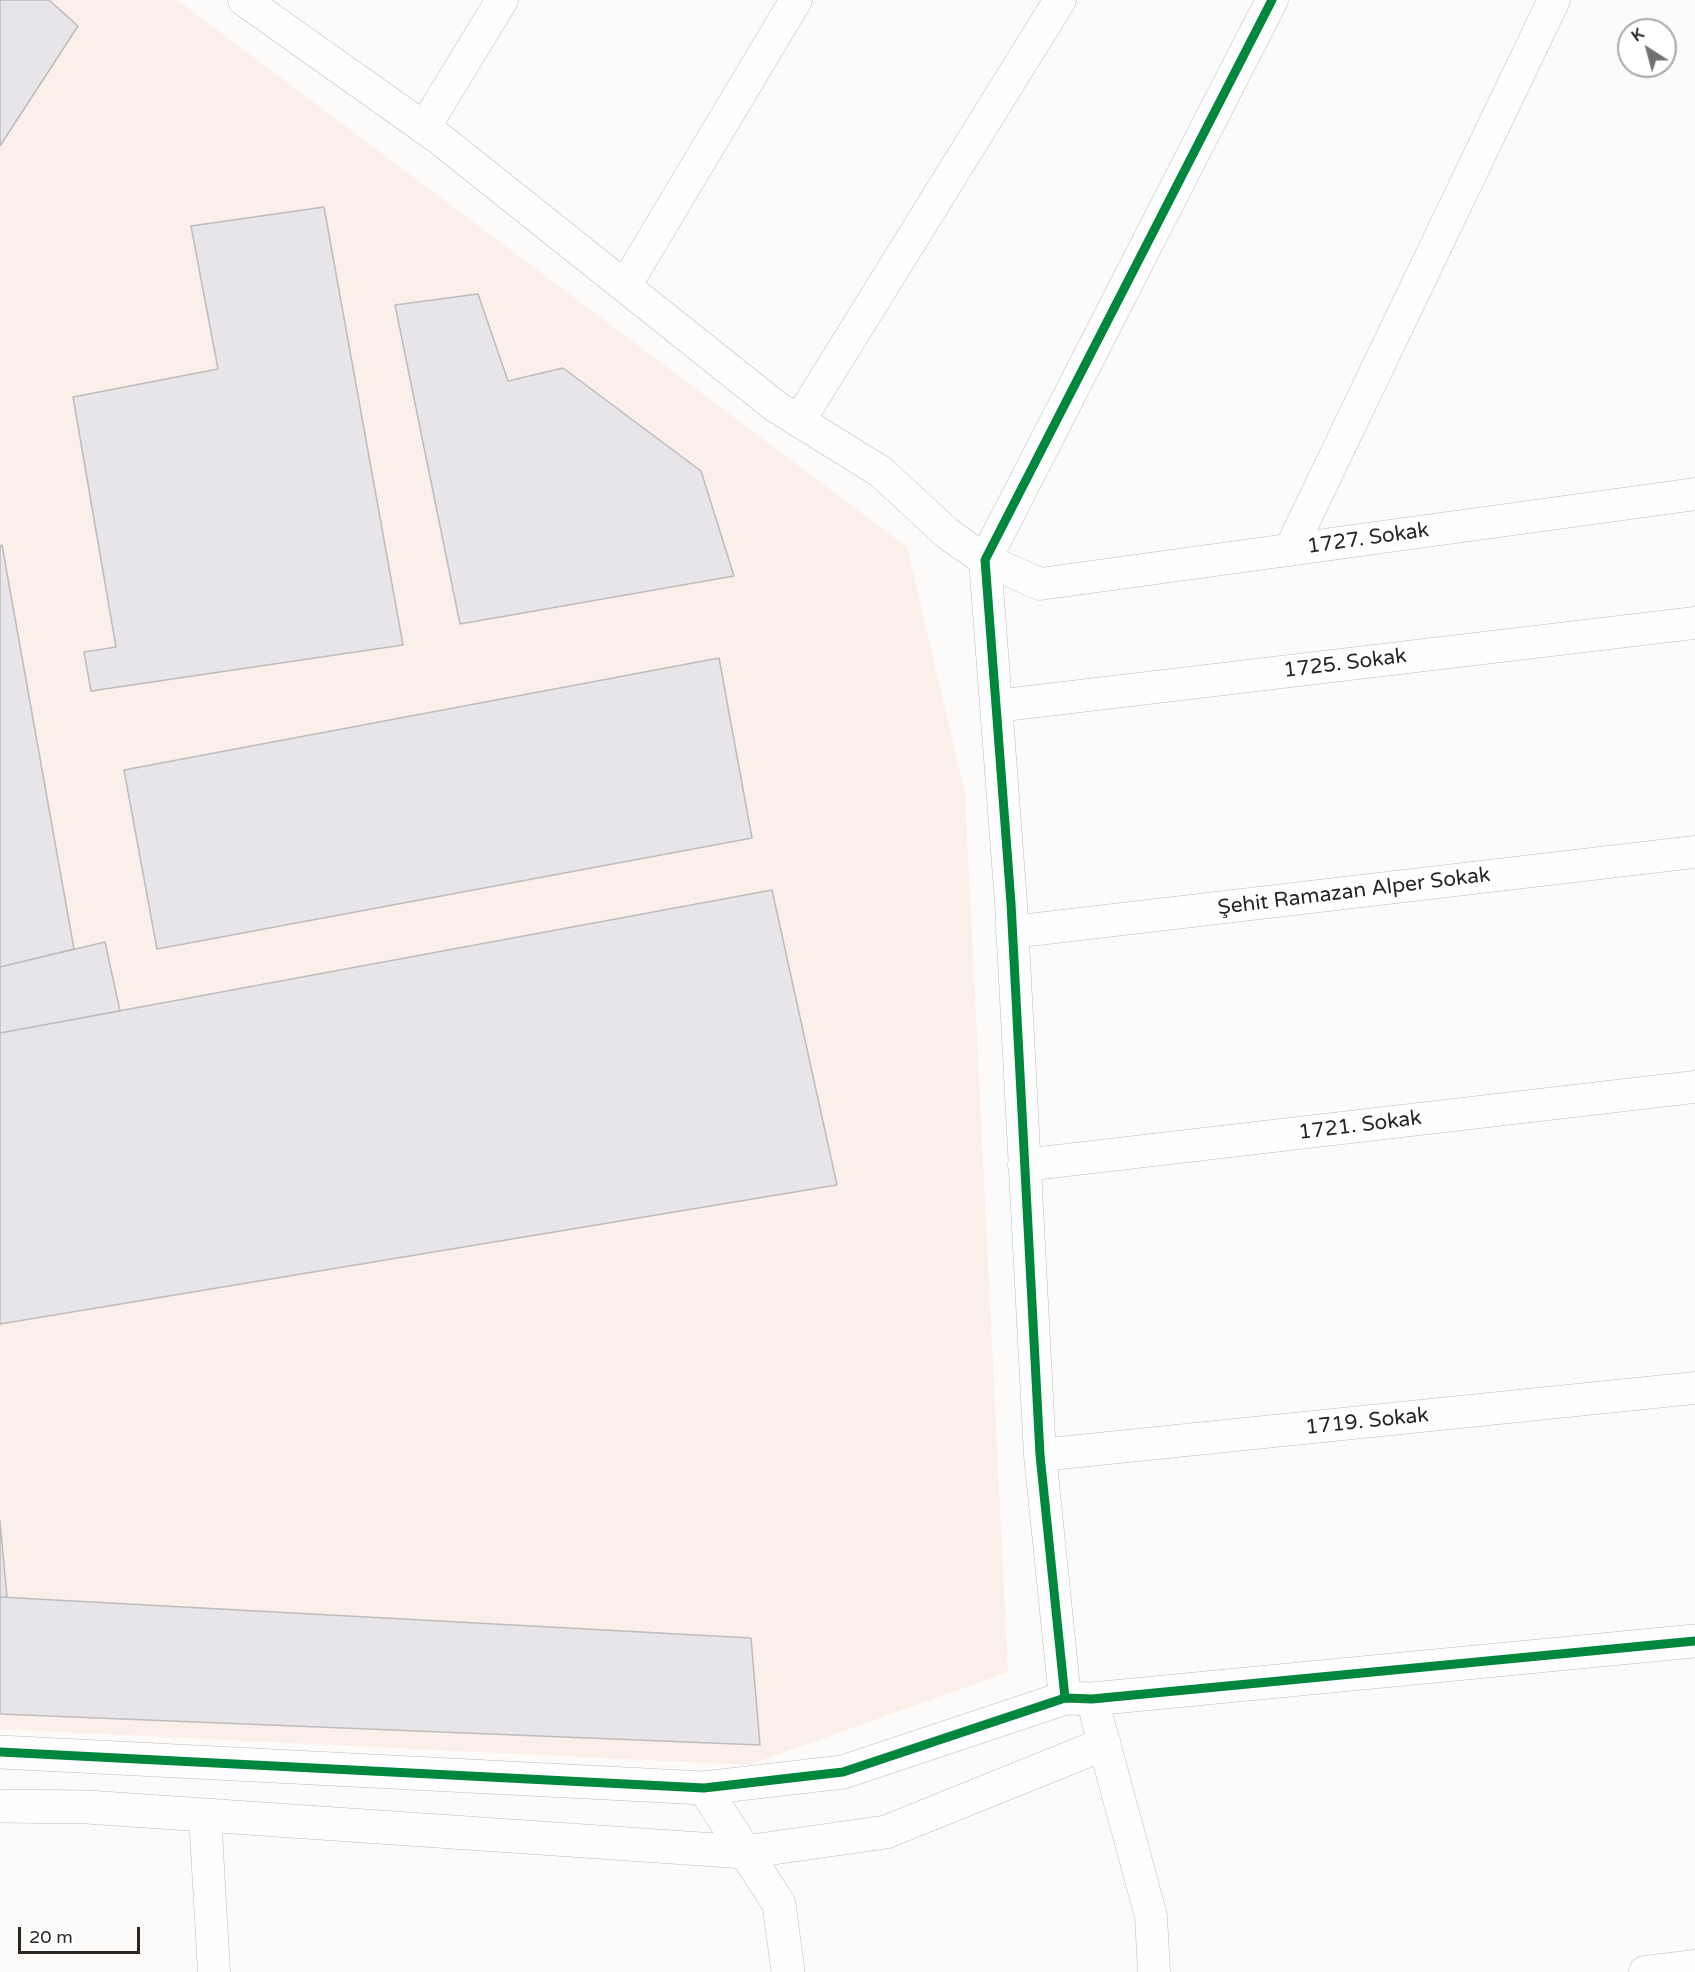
<!DOCTYPE html>
<html>
<head>
<meta charset="utf-8">
<style>
	body { margin:0 }
	#map { position:relative; width:1695px; height:1972px; overflow:hidden; background:#fdfbf9; font-family:"Varela Round",sans-serif }
	canvas { display:block }
	.north { position:absolute; left:1617px; top:18px; width:60px; height:60px; box-sizing:border-box; background:#fff; border:2px solid #a9a8a7; border-radius:50%; rotate:324deg; font-size:16px; font-weight:700; line-height:24px; text-align:center; color:#292624 }
	.north::after { content:''; display:block; margin:auto; width:21px; height:27px; background:#73716f; clip-path:polygon(50% 0,100% 100%,50% 72%,0 100%) }
	.scale { position:absolute; left:18px; top:1927px; width:122px; height:27px; box-sizing:border-box; border:3px solid #292624; border-top:0; padding-left:8px; font-size:18px; line-height:21px; white-space:nowrap; color:#292624; -webkit-text-stroke:4px #fff; paint-order:stroke }
</style>
</head>
<body>
<div id="map">
<canvas width="1695" height="1972"></canvas>
<div class="north">K</div>
<div class="scale">20 m</div>
</div>
<script>
const ctx = document.querySelector('canvas').getContext('2d');
ctx.lineJoin = 'round';
function fillPath(path, color) {
  ctx.fillStyle = color;
  ctx.fill(path, 'evenodd');
}
function strokePath(path, color, width, dash) {
  ctx.strokeStyle = color;
  ctx.lineWidth = width;
  ctx.lineCap = dash ? 'butt' : 'round';
  ctx.setLineDash(dash || []);
  ctx.stroke(path);
}
function write(font, color, halo, rows, align = 'center') {
  ctx.font = font + ' "Varela Round",sans-serif';
  ctx.lineWidth = 4.5;
  ctx.setLineDash([]);
  ctx.textBaseline = 'middle';
  ctx.strokeStyle = halo;
  ctx.fillStyle = color;
  for (const [text, x, y, turn = 0] of rows) {
    ctx.save();
    ctx.translate(x, y);
    ctx.rotate((+turn || 0) * Math.PI / 180);
    ctx.textAlign = isNaN(turn) ? turn : align;
    if (halo) ctx.strokeText(text, 0, 0);
    ctx.fillText(text, 0, 0);
    ctx.restore();
  }
}
fillPath(new Path2D(`
	M0 0H177L907 547 965 793 1008 1672 749 1765 0 1729Z`), '#faefe9');
const building = new Path2D(`
	M0 0H49L78 26 0 146Z
	M324 207 403 645 91 691 84 652 116 647 73 397 218 369 191 226Z
	M478 294 508 381 563 368 701 471 734 576 460 624 395 305Z
	M2 545 74 949 0 967V546Z
	M719 658 752 838 157 949 124 770Z
	M772 890 837 1185 0 1324V1033Z
	M105 942 120 1011 0 1033V967Z
	M0 1521 7 1597H0Z
	M0 1597 751 1638 760 1745 0 1714Z`);
fillPath(building, '#e7e4ea');
strokePath(building, '#bdbcbc', 1.5);
const minor = new Path2D(`
	M244 0 440 139 775 406 881 472 948 534 985 560 1040 584 1695 494
	M424 128 502 0
	M625 286 796 0
	M799 421 1060 0
	M1290 550 1554 0
	M996 706 1695 623
	M1012 932 1695 852
	M1024 1165 1695 1087
	M1040 1455 1695 1388
	M1065 1698 1040 1455 1011 903 985 560 1272 0
	M1092 1699 1151 1916 1154 1972
	M205 1815 214 1972
	M1645 1972 1695 1966`);
const tertiary = new Path2D(`
	M0 1752 704 1788 843 1772 1065 1698 1092 1699 1695 1641
	M704 1788 779 1904 788 1972
	M0 1806 87 1807 745 1852 886 1832 1104 1744`);
strokePath(minor, '#bfbdbb', 33);
strokePath(tertiary, '#bfbdbb', 34);
strokePath(minor, '#fffefe', 32);
strokePath(tertiary, '#fffefe', 33);
strokePath(new Path2D(`
	M1065 1698 1040 1455 1011 903 985 560 1272 0
	M0 1752 704 1788 843 1772 1065 1698 1092 1699 1695 1641`), '#00873e', 9);
write('21px', '#292624', '#fff', [
	["1727. Sokak",1368,539,-8],
	["1725. Sokak",1345,664,-7],
	["Şehit Ramazan Alper Sokak",1354,892,-7],
	["1721. Sokak",1360,1126,-7],
	["1719. Sokak",1367,1422,-6]
]);
</script>
</body>
</html>
